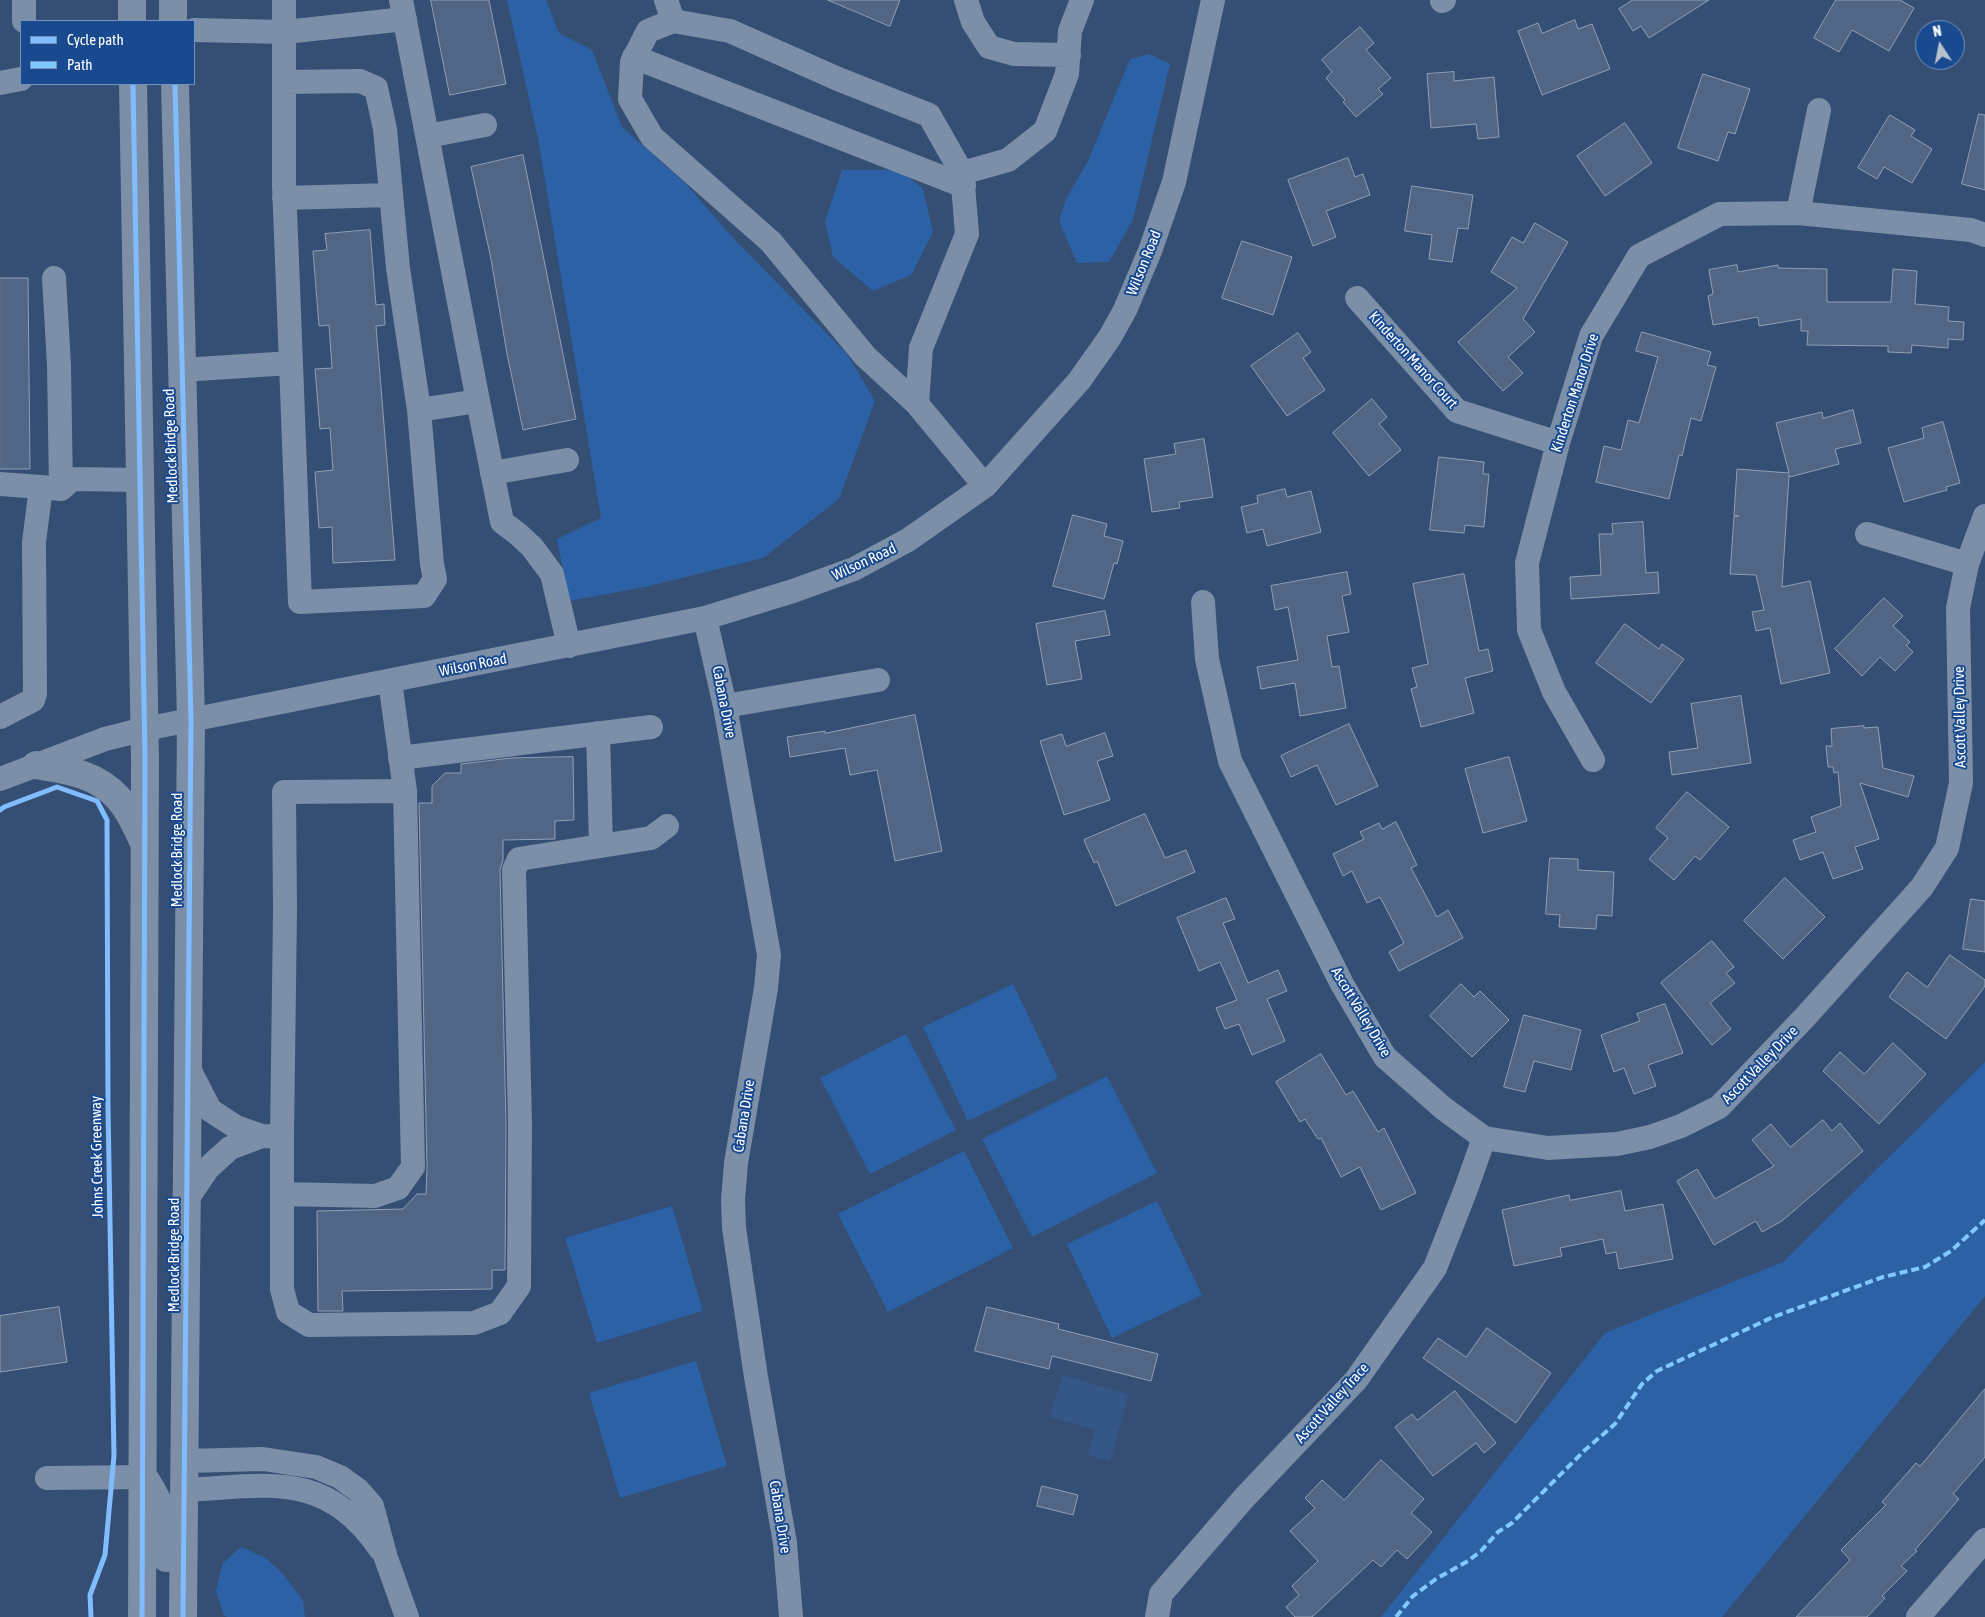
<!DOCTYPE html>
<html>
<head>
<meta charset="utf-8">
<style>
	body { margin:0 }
	#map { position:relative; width:1985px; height:1617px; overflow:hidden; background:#344e74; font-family:"Asap Condensed",sans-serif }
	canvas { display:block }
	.legend { position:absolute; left:20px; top:20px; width:175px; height:65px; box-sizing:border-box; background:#194a8f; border:1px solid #7592bc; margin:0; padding:6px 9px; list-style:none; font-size:15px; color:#fff }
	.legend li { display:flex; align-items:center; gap:10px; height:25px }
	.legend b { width:25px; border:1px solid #7592bc }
	.north { position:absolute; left:1915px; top:20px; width:50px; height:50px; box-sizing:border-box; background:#194a8f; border:1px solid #7592bc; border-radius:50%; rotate:349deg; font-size:14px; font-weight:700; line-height:20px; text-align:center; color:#fff }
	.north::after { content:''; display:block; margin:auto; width:18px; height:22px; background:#b8c1ce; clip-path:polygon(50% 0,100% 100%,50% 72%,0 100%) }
</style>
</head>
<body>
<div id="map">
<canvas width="1985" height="1617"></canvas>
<ul class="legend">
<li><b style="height:6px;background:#80bcff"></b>Cycle path</li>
<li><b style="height:6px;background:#80caff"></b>Path</li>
</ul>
<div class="north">N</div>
</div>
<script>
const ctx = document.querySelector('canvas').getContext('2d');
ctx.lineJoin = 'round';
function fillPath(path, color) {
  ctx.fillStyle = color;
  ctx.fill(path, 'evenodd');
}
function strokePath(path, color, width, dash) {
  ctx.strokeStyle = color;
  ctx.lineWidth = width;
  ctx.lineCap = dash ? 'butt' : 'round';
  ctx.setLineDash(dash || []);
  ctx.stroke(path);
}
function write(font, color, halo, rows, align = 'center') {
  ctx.font = font + ' "Asap Condensed",sans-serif';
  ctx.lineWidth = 4;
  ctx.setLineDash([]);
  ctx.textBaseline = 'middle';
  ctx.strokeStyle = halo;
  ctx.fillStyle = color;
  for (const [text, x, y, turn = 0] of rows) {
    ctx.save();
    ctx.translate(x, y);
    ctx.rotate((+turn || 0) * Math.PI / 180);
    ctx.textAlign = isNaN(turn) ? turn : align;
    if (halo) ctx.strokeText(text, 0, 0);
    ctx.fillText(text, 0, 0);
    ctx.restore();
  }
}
fillPath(new Path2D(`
	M507 0H546L559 33 592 50 622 127 685 183 735 240 847 354 875 401 839 499 763 558 645 587 569 601 557 539 601 518 538 139Z
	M1149 54 1170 64 1133 220 1109 262 1077 263 1059 221 1066 199 1088 161 1130 59Z
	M842 170H900L923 189 933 232 911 275 873 291 833 257 825 221Z
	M1013 984 1058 1078 968 1121 923 1027Z
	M906 1034 956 1130 870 1174 820 1078Z
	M1985 1062V1296L1722 1617H1381L1605 1333 1783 1262Z
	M1107 1076 1157 1173 1032 1237 982 1139Z
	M964 1151 1013 1248 888 1312 838 1214Z
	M1157 1201 1202 1295 1112 1338 1067 1244Z
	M672 1206 703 1311 597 1343 565 1238Z
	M696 1361 727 1466 620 1498 589 1393Z
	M241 1547 266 1558 284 1575 303 1601 305 1617H227L224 1615 216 1591 223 1563Z`), '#2d61a5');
fillPath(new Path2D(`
	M1062 1375 1129 1394 1110 1461 1088 1455 1095 1430 1050 1417Z`), '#345788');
const building = new Path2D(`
	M431 0H489L506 84 450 95Z
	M828 0H900L890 26Z
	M1633 0H1709L1649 38 1641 26 1633 31 1619 9Z
	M1836 0H1900L1914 8 1889 51 1852 30 1839 52 1814 38Z
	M1575 20 1578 29 1592 24 1610 69 1542 95 1518 31 1538 23 1542 33Z
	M1360 27 1374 43 1366 50 1391 78 1378 89 1383 94 1356 117 1343 102 1345 100 1326 78 1332 72 1322 60Z
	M1454 72V81L1494 77 1499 137 1478 139 1476 124 1431 128 1427 74Z
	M1703 74 1750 89 1735 134 1728 132 1718 161 1678 148Z
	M1979 114 1985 115V190L1962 184Z
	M1890 115 1915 130 1911 136 1932 149 1912 183 1884 167 1877 179 1858 168Z
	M1625 123 1652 163 1605 196 1577 156Z
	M523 155 576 419 523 430 507 354 491 259 471 167Z
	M1348 158 1355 177 1363 174 1370 195 1326 211 1336 237 1313 246 1288 180Z
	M1412 186 1473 195 1468 229 1458 228 1452 262 1429 259 1432 235 1405 231Z
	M1535 223 1568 242 1523 319 1535 332 1508 357 1523 373 1503 391 1458 342 1517 288 1491 272 1512 237 1523 243Z
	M370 230 376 305 384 304 385 325 376 326 395 560 333 563 332 527 319 528 315 472 333 470 330 428 320 429 315 369 332 368 329 325 319 326 313 251 327 250 325 234Z
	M1242 241 1292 257 1273 315 1222 298Z
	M1737 265 1738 272 1778 265V268L1827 269V302H1891L1893 269 1917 271 1915 304 1949 307 1948 321 1964 322 1963 340 1948 339V348L1912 345 1911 353 1888 352V346L1807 345 1808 331H1801V319L1759 326 1758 317 1713 325 1708 296 1713 294 1709 270Z
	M0 278H28L30 469H0Z
	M1642 332 1711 352 1707 365 1716 367 1701 421 1691 418 1682 456 1679 455 1669 499 1596 482 1604 446 1621 450 1628 420 1639 423 1658 357 1636 351Z
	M1298 333 1311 352 1303 358 1325 390 1287 416 1251 366Z
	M1372 399 1387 417 1379 424 1401 450 1369 476 1333 433Z
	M1853 410 1861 443 1835 449 1839 464 1790 477 1789 475 1782 587 1810 581 1830 673 1781 684 1770 628 1756 631 1752 612 1764 610 1756 575 1730 574 1734 516H1739L1734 515 1737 469 1789 473 1776 423 1822 412 1823 418Z
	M1943 422 1960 483 1946 487 1947 490 1904 502 1888 448 1924 438 1922 428Z
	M1204 439 1213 497 1179 502 1180 508 1152 512 1144 459 1176 454 1174 444Z
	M1439 457 1484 462 1483 474H1489L1484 527 1465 525 1464 533 1430 530Z
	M1285 489 1287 497 1311 491 1321 532 1267 546 1263 529 1247 533 1241 507 1258 503 1257 496Z
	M1073 515 1107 524 1104 536 1123 541 1117 564 1114 563 1104 599 1053 586Z
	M1643 522 1646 573 1658 572 1659 593 1571 599 1570 577 1601 575 1599 534H1613L1612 524Z
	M1347 572 1351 594 1342 596 1349 632 1327 636 1332 667 1339 666 1346 708 1300 716 1295 683 1261 689 1257 667 1298 660 1288 607 1275 610 1271 586Z
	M1464 574 1479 651 1488 649 1493 671 1465 678 1474 713 1421 727 1411 689 1417 687 1412 668 1428 664 1413 584Z
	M1884 598 1903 616 1893 626 1910 642 1906 645 1913 652 1895 671 1880 657 1862 676 1835 649Z
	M1105 611 1110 635 1075 641 1082 679 1047 685 1036 624Z
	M1625 624 1659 649 1662 644 1684 659 1651 703 1596 663Z
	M1741 696 1751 763 1672 775 1669 752 1698 748 1691 704Z
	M915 715 942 851 895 861 877 770 850 775 845 748 790 757 787 737 825 731V733Z
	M1349 724 1378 786 1336 805 1317 765 1291 777 1281 756Z
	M1864 726V728L1878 727 1883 768 1914 776 1908 797 1860 783 1879 839 1855 847 1863 869 1833 879 1823 852 1800 860 1793 840 1816 832 1811 817 1841 806 1838 772 1834 773 1833 767H1828L1826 746H1832L1831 729Z
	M1105 733 1113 756 1097 761 1110 800 1064 815 1040 741 1062 734 1066 746Z
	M573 757 574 820 555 821V839L503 840V860L500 870 506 1124 505 1270H492V1289L342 1291 343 1311H318L317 1211 403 1209 417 1194H426L427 1167 419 803H432V786L445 773H461V764L511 758Z
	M1509 757 1527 821 1483 833 1465 769Z
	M1687 792 1729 827 1700 860 1695 856 1674 880 1649 859 1668 838 1656 828Z
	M1145 814 1165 858 1186 850 1195 872 1116 906 1097 861 1094 863 1084 840Z
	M1396 822 1417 865 1411 868 1437 917 1448 910 1463 938 1399 971 1389 952 1404 943 1380 897 1367 903 1352 871 1343 876 1333 854 1364 839 1360 832 1379 823 1382 829Z
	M1550 858 1578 859V870L1614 872 1612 916 1597 915 1596 929 1559 927 1560 915 1546 914Z
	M1785 878 1825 917 1783 959 1744 921Z
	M1226 898 1235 919 1223 923 1248 983 1278 970 1287 991 1267 999 1285 1041 1252 1055 1239 1024 1225 1029 1216 1008 1237 1000 1220 962 1199 971 1177 918Z
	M1971 899 1985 901V952L1963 949Z
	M1712 941 1734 967 1726 973 1735 983 1710 1003 1731 1029 1712 1045 1661 983Z
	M1950 955 1985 980V986L1946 1039 1889 997 1907 972 1927 987Z
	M1461 984 1474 997 1480 991 1509 1020 1472 1057 1430 1016Z
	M1665 1004 1683 1053 1648 1065 1656 1086 1634 1094 1624 1068 1614 1072 1601 1035 1640 1021 1637 1014Z
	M1524 1015 1581 1030 1571 1070 1534 1061 1525 1092 1504 1087Z
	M1893 1043 1926 1074 1879 1124 1823 1071 1840 1052 1864 1074Z
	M1321 1054 1346 1095 1353 1091 1378 1132 1384 1128 1416 1193 1381 1210 1360 1167 1341 1177 1321 1138 1318 1139 1305 1119 1300 1122 1276 1082Z
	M1823 1120 1832 1131 1840 1123 1863 1151 1782 1221 1762 1232 1756 1221 1714 1245 1677 1181 1697 1169 1715 1199 1774 1166 1752 1140 1771 1124 1790 1147Z
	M1621 1191 1625 1211 1663 1204 1673 1259 1619 1269 1616 1252 1606 1254 1603 1239 1560 1248 1562 1256 1514 1266 1502 1210 1569 1195 1570 1200Z
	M59 1307 67 1362 0 1372V1316Z
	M987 1307 1059 1324 1058 1329 1158 1354 1151 1381 1052 1356 1049 1369 975 1351Z
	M1487 1328 1551 1373 1516 1423 1423 1358 1438 1338 1466 1357Z
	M1985 1389V1457L1953 1494 1959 1499 1915 1550 1917 1551 1901 1566 1907 1571 1882 1596 1885 1598 1867 1617H1796L1850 1560 1841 1550 1886 1505 1882 1502 1916 1463 1920 1466Z
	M1455 1391 1496 1443 1484 1453 1476 1443 1433 1476 1395 1427 1412 1414 1417 1420Z
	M1381 1460 1424 1499 1411 1513 1432 1532 1407 1559 1397 1550 1381 1567 1373 1560 1312 1617H1295L1286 1607 1299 1595 1292 1586 1318 1561 1290 1531 1315 1508 1305 1498 1322 1480 1344 1500Z
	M1042 1486 1078 1495 1073 1515 1037 1506Z`);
fillPath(building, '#516684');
strokePath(building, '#90a0b5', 1);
strokePath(new Path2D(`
	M24 0V21
	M284 0V185L291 363
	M401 0 478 401
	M666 0 673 21
	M966 0 973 22 989 47 1014 54 1069 55
	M1442 1 1444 0
	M194 30 285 32 405 19
	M634 57 964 186
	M285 82 360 81 376 88 385 129 398 268 419 410
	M0 83 21 79
	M428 136 485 125
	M962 173 1008 160 1045 131 1067 74 1070 31 1082 0
	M284 198 391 195
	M1798 213 1819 110
	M54 278 59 365 61 489
	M1357 298 1457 411 1558 443
	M182 370 291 363 300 602 424 596 435 579 432 564 419 410 478 401 502 522 518 534 532 547 552 574 569 646
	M917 404 921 348 967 234 962 173 929 115 838 79 730 31 673 21 648 31 632 62 630 99 652 137 771 242 865 356 917 404 985 486
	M492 473 567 460
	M0 484 41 487
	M1867 534 1967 564
	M1203 602 1207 659 1230 761 1342 984 1385 1057 1443 1108 1484 1138 1548 1148 1617 1144 1650 1137 1681 1126 1719 1107 1806 1016 1922 887 1947 848 1961 783 1958 608 1967 564 1985 516
	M705 618 725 706 769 955 766 988 736 1163 733 1199 734 1228 756 1377 785 1543 791 1617
	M725 706 878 680
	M0 717 33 700 35 694 34 542 41 487 61 489 72 479 140 480
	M598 733 601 846
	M400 758 651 727
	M1593 760 1554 692 1529 630 1527 563 1558 443 1591 336 1639 256 1720 214 1798 213 1971 230 1985 235
	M0 779 105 739 145 729 705 618 793 591 854 569 908 540 985 486 1079 381 1110 337 1125 310 1150 251 1174 182 1213 0
	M188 1067 210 1110 236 1127 262 1136 282 1137 285 910 284 792 405 791 390 681
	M282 1137V1289L288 1312 309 1325 474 1323 500 1313 519 1286 520 1124 514 870 519 859 651 838 667 826
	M282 1194 375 1196 398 1188 413 1167 405 791
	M187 1199 208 1168 230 1148 262 1136
	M185 1461 263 1459 316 1467 340 1477 358 1490 372 1506 386 1558 407 1617
	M47 1478 143 1477
	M184 1490C269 1486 325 1469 381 1550
	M1157 1617 1161 1594 1245 1497 1356 1380 1435 1268 1466 1189 1484 1138
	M1918 1617 1985 1540`), '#7b8fa8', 24);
strokePath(new Path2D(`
	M132 0V21
	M173 0V21
	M133 84 145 758 142 1617
	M175 84 191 720 183 1617
	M36 765C68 770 97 774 119 799 130 811 137 829 144 843
	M145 1479C164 1508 167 1523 166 1558`), '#7c8fa7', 28);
strokePath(new Path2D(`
	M1396 1617 1413 1596 1436 1579 1468 1561 1481 1551 1498 1532 1512 1523 1585 1450 1615 1424 1642 1384 1657 1371 1773 1317 1883 1277 1925 1267 1951 1251 1985 1220`), '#80caff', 4, [8, 4]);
strokePath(new Path2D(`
	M133 84 145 758 142 1617
	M175 84 191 720 183 1617
	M0 810 4 807 57 787 97 801 107 820 108 1106 114 1456 105 1555 90 1595 91 1617`), '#80bcff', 5);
write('15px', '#fff', '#194a8f', [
	["Wilson Road",1144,263,-68],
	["Kinderton Manor Court",1413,360,48],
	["Kinderton Manor Drive",1575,393,-72],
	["Medlock Bridge Road",171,446,-92],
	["Wilson Road",864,562,-25],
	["Wilson Road",473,665,-11],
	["Cabana Drive",724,702,79],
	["Ascott Valley Drive",1960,717,-91],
	["Medlock Bridge Road",177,850,-90],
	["Ascott Valley Drive",1361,1012,59],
	["Ascott Valley Drive",1760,1065,-46],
	["Cabana Drive",744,1116,-81],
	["Johns Creek Greenway",97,1157,-91],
	["Medlock Bridge Road",174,1255,-90],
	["Ascott Valley Trace",1332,1403,-48],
	["Cabana Drive",780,1517,81]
]);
</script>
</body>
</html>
